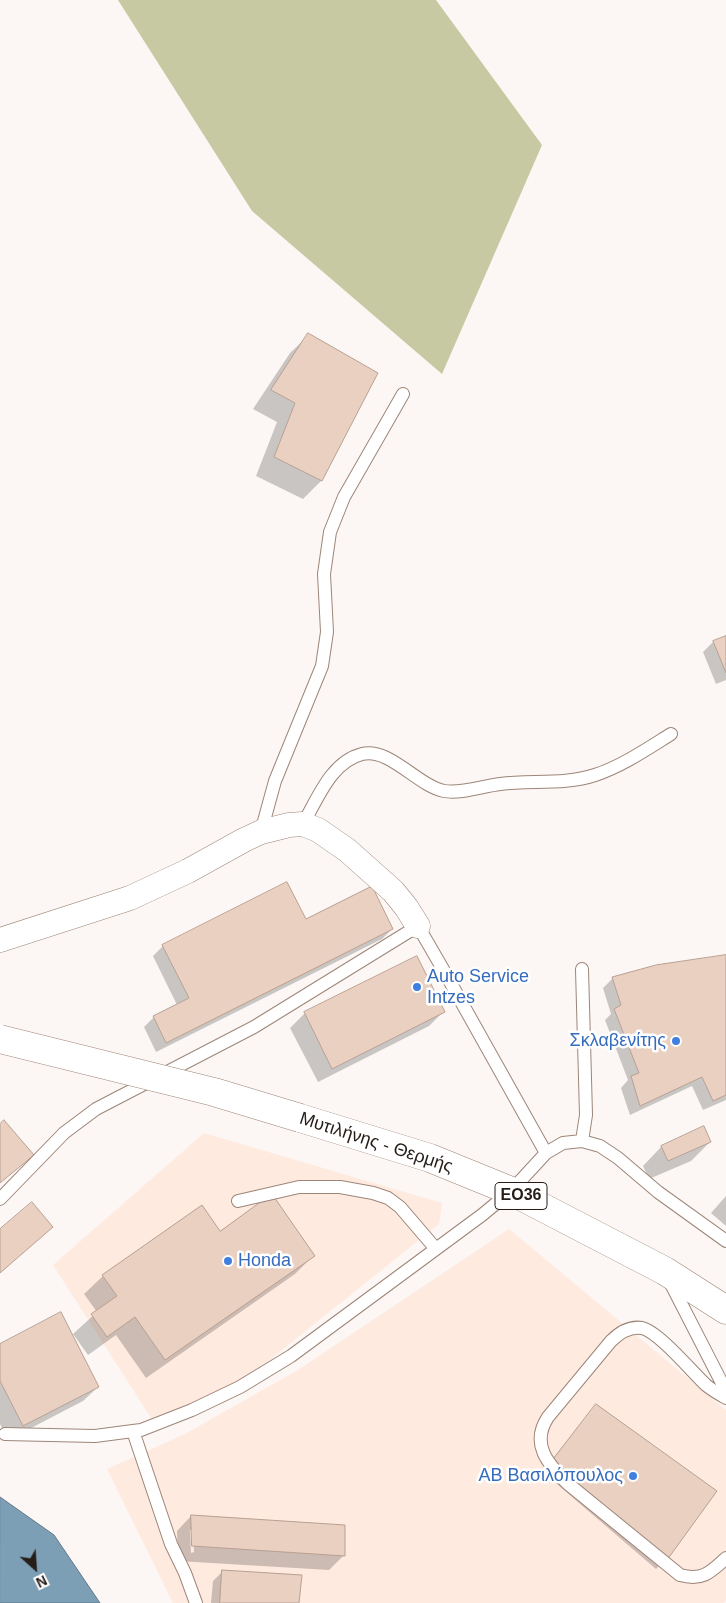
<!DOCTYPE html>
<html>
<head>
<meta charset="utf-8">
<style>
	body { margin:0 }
	#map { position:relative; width:726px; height:1603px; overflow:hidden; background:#fcf7f4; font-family:Helvetica,sans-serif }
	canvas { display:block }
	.north { position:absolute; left:10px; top:1543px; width:50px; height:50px; -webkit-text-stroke:4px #fff; paint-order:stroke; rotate:154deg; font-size:14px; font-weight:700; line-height:20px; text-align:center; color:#261d18 }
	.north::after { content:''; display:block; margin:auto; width:18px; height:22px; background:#261d18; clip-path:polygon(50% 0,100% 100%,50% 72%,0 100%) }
</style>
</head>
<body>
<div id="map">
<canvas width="726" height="1603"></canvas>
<div class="north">N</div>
</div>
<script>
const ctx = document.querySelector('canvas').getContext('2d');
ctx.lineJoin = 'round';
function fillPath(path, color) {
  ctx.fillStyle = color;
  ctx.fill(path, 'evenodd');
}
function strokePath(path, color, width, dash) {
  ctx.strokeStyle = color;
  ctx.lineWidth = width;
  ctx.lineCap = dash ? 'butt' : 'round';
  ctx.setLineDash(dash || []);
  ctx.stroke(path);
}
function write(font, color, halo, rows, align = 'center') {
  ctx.font = font + ' Helvetica,sans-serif';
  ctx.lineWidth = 5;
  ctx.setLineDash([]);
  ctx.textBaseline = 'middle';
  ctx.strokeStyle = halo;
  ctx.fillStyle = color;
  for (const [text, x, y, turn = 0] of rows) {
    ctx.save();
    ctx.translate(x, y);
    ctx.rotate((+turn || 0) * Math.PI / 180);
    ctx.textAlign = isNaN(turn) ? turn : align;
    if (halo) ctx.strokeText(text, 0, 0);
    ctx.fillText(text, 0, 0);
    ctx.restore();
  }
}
fillPath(new Path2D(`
	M204 1133 442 1203 439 1224 247 1378 155 1424 53 1265Z
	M509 1229 726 1410V1600L724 1603H173L107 1469 183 1435 298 1370Z`), '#ffeadf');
fillPath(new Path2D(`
	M118 0H436L542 145 442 374 252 211Z`), '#c7c9a3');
const water = new Path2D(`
	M0 1497 54 1535 100 1603H0Z`);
fillPath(water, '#7d9fb6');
strokePath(water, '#637887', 1);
fillPath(new Path2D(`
	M309 335 321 481 303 499 256 476 277 422 253 409 290 353Z
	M726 637V680L716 684 703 652 713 642Z
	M305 921 392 929 382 939 156 1052 144 1027 154 1017 177 1005 153 956 163 946Z
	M726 956V1100L703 1110 692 1086 630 1115 621 1088 628 1080 605 1020 611 1014 603 988 613 978Z
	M416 957 443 1012 429 1026 318 1082 290 1028 305 1013Z
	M703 1127 710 1142 691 1161 649 1179 643 1166 661 1147Z
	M726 1196V1226L711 1213Z
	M219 1232 313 1256 295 1274 146 1378 116 1335 88 1355 73 1334 97 1312 84 1294 103 1276Z
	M0 1345 98 1387 83 1401 8 1440 0 1424Z
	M597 1406 666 1559 656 1569 543 1472 587 1416Z
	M191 1516 344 1555 329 1570 178 1561 177 1531ZM190 1530H193L194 1552 191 1553Z
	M223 1571 298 1603H211L213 1581Z`), '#0003');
const building = new Path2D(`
	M308 333 378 373 322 481 274 457 295 403 271 390Z
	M726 636V673L713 641Z
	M287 882 306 919 372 886 393 929 166 1043 153 1016 189 998 162 945Z
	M726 955V1095L713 1101 702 1077 640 1106 631 1076 639 1073 614 1009 621 1005 612 977 656 965Z
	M417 956 445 1012 332 1069 304 1012Z
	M4 1120 34 1155 0 1183V1124Z
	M704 1126 711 1142 668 1161 661 1146Z
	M272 1194 315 1256 165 1360 135 1317 107 1337 91 1314 117 1296 102 1275 202 1205 220 1231Z
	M32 1202 53 1227 0 1273V1229Z
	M61 1312 99 1387 23 1426 0 1381V1344Z
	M596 1404 717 1491 667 1560 552 1461Z
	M191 1515 345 1525V1556L192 1546Z
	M222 1570 302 1575 299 1603H220Z`);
fillPath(building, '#e9d0c1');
strokePath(building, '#b8a092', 1);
const lane = new Path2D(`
	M303 824C318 798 331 762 362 754 389 747 418 786 444 791 461 794 483 786 500 784 531 780 565 785 595 775 622 766 647 749 671 734
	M261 832 275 781 322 666 327 632 324 574 330 532 344 497 403 394
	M582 969 586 1115 582 1141
	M0 1199 64 1133 96 1109 254 1027 418 926 444 971 546 1153
	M238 1201 299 1187H340L373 1193 388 1198 400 1207 436 1249
	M669 1280 726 1391
	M726 1398C719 1394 712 1390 706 1385 692 1372 659 1332 642 1328 630 1326 619 1333 611 1341L548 1417C530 1444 548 1464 567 1483L680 1575C702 1581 710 1573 726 1558
	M133 1431 171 1544 185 1573 196 1603
	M5 1434 95 1436 133 1431 141 1430 192 1410 240 1387 291 1356 482 1215 511 1191 546 1153 563 1143 582 1141 600 1146 618 1158 658 1192 726 1241`);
const street = new Path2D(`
	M0 940 130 898 188 871 244 840 261 832 289 825 303 824 318 830 347 850 393 891 406 907 418 926`);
const primary = new Path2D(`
	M300 1118 430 1158 511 1191 665 1271 726 1310`);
strokePath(lane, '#9d8578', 14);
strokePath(street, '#9d8578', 25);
strokePath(primary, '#9d8578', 29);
strokePath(lane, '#fff', 12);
strokePath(street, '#fff', 24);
strokePath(primary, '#fff', 28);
const primaryBridge = new Path2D(`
	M0 1039 214 1092 300 1118`);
strokePath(primaryBridge, '#9d8578', 29, []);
strokePath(primaryBridge, '#fff', 28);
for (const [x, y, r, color] of [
	[417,987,5,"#3f7fe0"],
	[676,1041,5,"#3f7fe0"],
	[228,1261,5,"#3f7fe0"],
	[633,1476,5,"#3f7fe0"]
]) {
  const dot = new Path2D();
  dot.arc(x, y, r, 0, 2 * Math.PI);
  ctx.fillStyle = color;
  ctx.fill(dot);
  strokePath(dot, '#fff', 2);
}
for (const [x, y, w] of [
	[521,1196,52]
]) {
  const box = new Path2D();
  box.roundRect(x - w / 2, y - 13.5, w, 27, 4);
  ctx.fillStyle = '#fff';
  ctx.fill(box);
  strokePath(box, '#261d18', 1);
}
write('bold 16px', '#261d18', null, [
	["ΕΟ36",521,1196]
]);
write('18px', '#366cbe', '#fff', [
	["Auto Service",427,977],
	["Intzes",427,998],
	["Σκλαβενίτης",666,1041,"right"],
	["Honda",238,1261],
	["ΑΒ Βασιλόπουλος",623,1476,"right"]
], 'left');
write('18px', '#261d18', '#fff', [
	["Μυτιλήνης - Θερμής",376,1143,18]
]);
</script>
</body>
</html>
